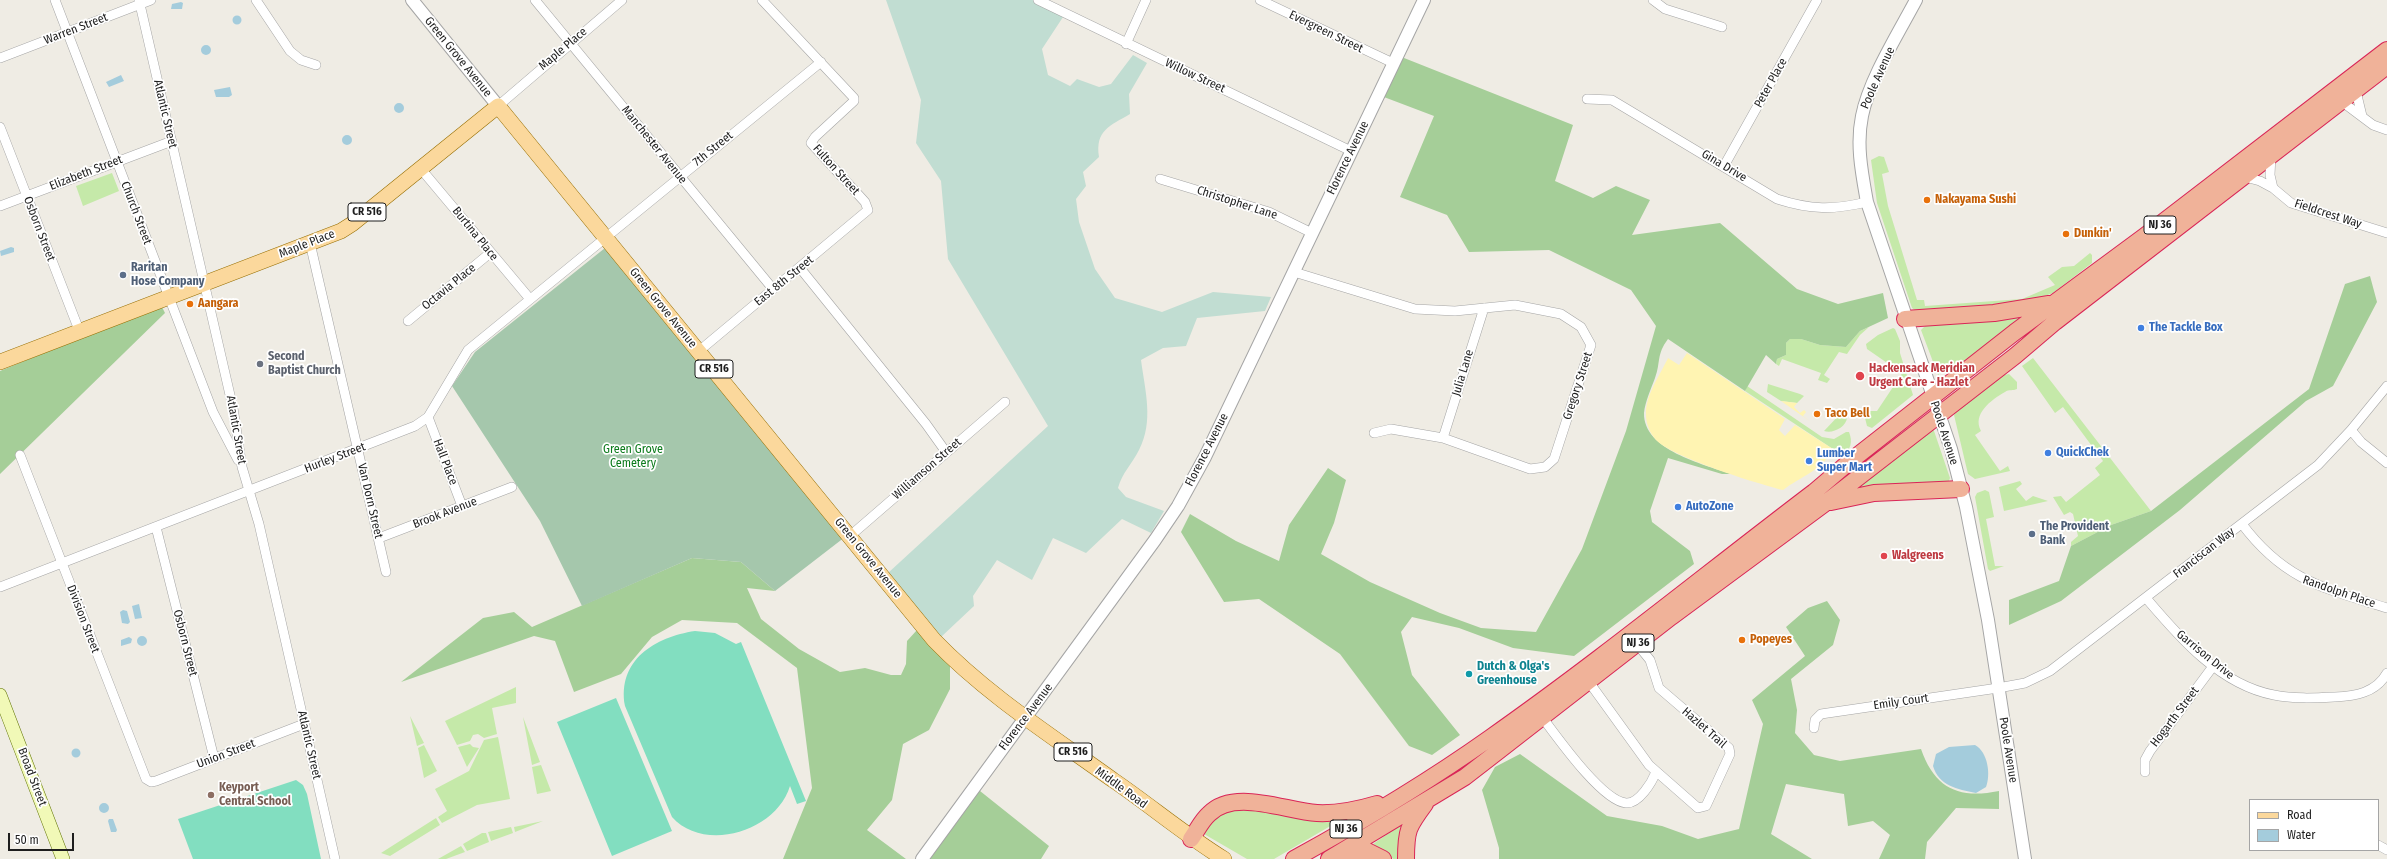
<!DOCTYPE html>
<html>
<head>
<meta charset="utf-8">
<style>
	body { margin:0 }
	#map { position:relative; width:2387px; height:859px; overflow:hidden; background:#efece4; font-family:"Fira Sans Condensed",sans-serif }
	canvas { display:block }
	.legend { position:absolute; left:2249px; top:799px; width:130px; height:52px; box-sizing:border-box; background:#fff; border:1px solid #a5a5a5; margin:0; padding:5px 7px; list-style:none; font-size:12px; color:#1e1e1e }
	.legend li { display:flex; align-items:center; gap:8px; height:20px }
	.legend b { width:20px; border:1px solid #a5a5a5 }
	.scale { position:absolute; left:8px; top:833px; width:66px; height:18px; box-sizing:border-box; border:2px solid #1e1e1e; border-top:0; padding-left:5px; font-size:12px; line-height:14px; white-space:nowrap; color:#1e1e1e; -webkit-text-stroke:3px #fff; paint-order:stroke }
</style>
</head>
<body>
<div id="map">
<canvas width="2387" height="859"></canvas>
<ul class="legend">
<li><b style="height:5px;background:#fbd89c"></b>Road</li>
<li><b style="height:11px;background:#a4ccdc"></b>Water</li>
</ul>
<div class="scale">50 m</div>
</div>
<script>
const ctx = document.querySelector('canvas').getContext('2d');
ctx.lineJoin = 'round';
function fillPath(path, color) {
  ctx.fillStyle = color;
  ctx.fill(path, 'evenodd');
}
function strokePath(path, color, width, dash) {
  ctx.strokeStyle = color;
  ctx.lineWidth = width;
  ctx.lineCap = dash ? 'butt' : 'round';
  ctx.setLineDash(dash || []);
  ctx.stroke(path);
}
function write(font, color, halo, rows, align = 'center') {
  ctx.font = font + ' "Fira Sans Condensed",sans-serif';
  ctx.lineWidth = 3.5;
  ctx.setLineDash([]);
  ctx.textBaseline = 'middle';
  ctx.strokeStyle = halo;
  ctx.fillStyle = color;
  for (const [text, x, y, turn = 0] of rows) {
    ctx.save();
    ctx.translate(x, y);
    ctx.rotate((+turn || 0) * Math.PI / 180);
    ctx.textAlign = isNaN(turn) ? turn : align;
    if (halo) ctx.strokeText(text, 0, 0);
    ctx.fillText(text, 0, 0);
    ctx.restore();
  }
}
fillPath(new Path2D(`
	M1879 156 1884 157 1889 172 1882 174 1888 206 1917 300H1924L1925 306 2022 299 2055 285 2048 277 2062 267 2074 266 2090 253 2092 255V263L2053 293 2024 304 1916 311 1912 308 1877 203 1871 160Z
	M112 173 119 191 83 206 76 186Z
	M2022 316 1950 373 1947 369 1938 375 1921 330 1928 323Z
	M1869 327 1860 335 1847 354 1839 352 1824 375 1830 379 1827 383 1818 380 1821 373 1782 359 1779 366 1776 364 1777 359 1786 355V343L1790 339H1801L1820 345 1846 347 1860 331Z
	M1893 328 1895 329 1900 341V353L1913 395 1872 428 1867 426 1865 418 1870 411H1877L1903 372 1894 371 1893 367 1867 349 1866 344 1878 335Z
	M2033 358 2151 511 2111 525 2071 546V542L2078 536 2073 514 2070 512 2064 515 2053 497 2061 496 2066 502 2100 475 2095 468 2103 461 2063 407 2055 413 2022 366Z
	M2009 374 2017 382V389C2013 391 2009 389 2005 392 1991 400 1972 414 1981 431L1975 435 2000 471 2008 466 2010 471 1975 479 1968 474 1954 415 1958 409 2004 375Z
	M1768 384 1800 394 1804 396 1797 403 1781 401 1767 392Z
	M1747 386 1822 437 1834 439 1846 432H1849C1853 442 1851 450 1842 455L1745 391Z
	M1842 412 1847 418C1846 427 1833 434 1824 431Z
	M1933 428 1950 478 1948 483 1856 489Z
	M2020 481 2022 484 2016 489 2026 501 2033 496 2048 501 2004 511 1999 487Z
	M1985 490 1989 492 1994 517 1986 519 1995 566H2004L1990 571 1988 569 1975 497 1977 493Z
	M516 687V703L492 708 497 734 484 738 478 734 473 735 470 741 457 745 445 721Z
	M410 716 424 743 417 746Z
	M523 717 540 762 532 765Z
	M498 737 510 799 477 805 442 823 438 817 447 811 435 789 469 771 484 740Z
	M470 744 473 747 479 748 467 767 458 747Z
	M424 745 437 771 424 778 418 748Z
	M541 765 551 791 537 794 532 767Z
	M1230 806 1344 818 1274 859H1247L1204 834 1205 825Z
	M436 818 440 825 390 856 381 853Z
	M543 821 515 832 514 827Z
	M1405 822 1401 859H1393L1388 853 1373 844Z
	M511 827 513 833 491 841 488 832Z
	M482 833H486L489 842 467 851 463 844Z
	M461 846 465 852 446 859H438Z`), '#c5e9a9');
fillPath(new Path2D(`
	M1394 54 1573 125 1555 181 1593 198 1616 186 1650 200 1632 235 1720 223 1797 289 1838 304 1883 293 1888 318 1860 331 1846 347 1820 345 1801 339H1790L1786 343V355L1777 359 1776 364 1766 355 1745 391 1668 339C1656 355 1661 362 1655 378 1651 389 1645 402 1644 413 1643 450 1703 464 1731 474H1722L1668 458 1650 511 1652 522 1690 551 1694 564 1574 656 1513 648 1459 628 1412 617 1401 632 1412 675 1460 735 1432 755 1409 746 1340 654 1259 599 1224 602 1181 532 1190 514 1236 541 1279 561 1289 525 1328 468 1346 480 1334 523 1321 554 1370 582 1440 613 1481 628 1536 632 1582 549 1626 431 1656 326 1631 290 1549 250 1469 252 1447 215 1400 197 1434 116 1376 94Z
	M2370 276 2377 302 2333 386 2306 401 2180 510 2061 601 2009 625V600L2059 581 2071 546 2111 525 2151 511 2309 389 2345 284Z
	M161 305 165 313 0 474V371Z
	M692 558 741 562 775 591 747 588 761 619 799 649 840 672 865 668 891 675H901L906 664 907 641 917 630 950 664V689L929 730 903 744 892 800 867 830 906 859H783L812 788 797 668 737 623 682 620 652 637 621 674 574 692 555 641 534 636 401 682 483 618 514 612 532 627Z
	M1827 601 1840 620 1833 645 1791 679 1797 710 1795 733 1814 755 1840 761 1921 749C1935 789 1959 799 1999 791V809L1956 808 1927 842 1925 859H1879L1890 835 1873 821 1848 826 1844 794 1786 784 1771 834 1812 859H1499V848L1482 790 1495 767 1520 754 1607 816 1662 826 1698 839 1739 829 1763 724 1752 700 1805 656 1786 627 1808 608Z
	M975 787 1049 846 1041 859H922Z`), '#a5ce98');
fillPath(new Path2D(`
	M886 0H1036L1065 14 1042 49 1048 75 1070 86 1077 79 1099 87 1111 84 1133 55 1147 63 1129 94 1130 114C1110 126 1095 130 1099 157L1083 172 1086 186 1076 199 1079 222 1095 269 1115 298 1162 312 1213 292 1271 297 1265 311 1197 318 1186 346 1163 348 1141 360C1145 391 1154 421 1139 450 1132 464 1122 473 1118 488L1126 497 1164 511 1151 533 1122 519 1086 553 1053 538 1032 580 997 560 973 596 974 606 941 637 888 573 1048 426 948 259 941 181 916 143 921 100Z`), '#c1ddd2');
fillPath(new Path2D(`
	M1687 353 1785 419 1779 430 1785 436 1795 425 1833 449C1823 470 1800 477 1783 490 1758 484 1672 457 1656 440 1650 433 1646 424 1646 415 1645 396 1660 375 1668 358L1679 365Z
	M1781 401 1797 403 1794 407 1800 413 1804 410 1806 412 1803 416 1811 422Z`), '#fff4b2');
fillPath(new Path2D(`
	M605 248 845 537 775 591 741 562 692 558 582 606 540 521 452 386 475 352Z`), '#a5c7ac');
fillPath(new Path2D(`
	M695 631 715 633 736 644 741 642 806 801 797 804 790 786C776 832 704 853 672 817L625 706C617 660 655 637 695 631Z
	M616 698 672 831 612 856 557 722Z
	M296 780 303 785 307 794 321 859H193L178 819Z`), '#82dec0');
fillPath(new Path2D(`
	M181 2 183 3 182 9H171L172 4Z
	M232.5 20a4.5 4.5 0 1 1 9 0a4.5 4.5 0 1 1-9 0Z
	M201 50a5 5 0 1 1 10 0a5 5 0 1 1-10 0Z
	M121 75 124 81 109 87 106 82Z
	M230 87 232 95 229 97H216L214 90Z
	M394 108a5 5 0 1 1 10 0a5 5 0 1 1-10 0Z
	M342 140a5 5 0 1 1 10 0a5 5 0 1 1-10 0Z
	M11 247 14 248V252L1 256 0 251Z
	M139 604 142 618 135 619 132 606Z
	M123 610 127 611 130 622 128 624 122 623 120 612Z
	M137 641a5 5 0 1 1 10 0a5 5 0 1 1-10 0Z
	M129 637 132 639 131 643 121 646V640Z
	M1975 745C1988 752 1991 775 1986 787L1976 793C1957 789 1939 786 1933 766L1936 754 1949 747Z
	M71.5 753a4.5 4.5 0 1 1 9 0a4.5 4.5 0 1 1-9 0Z
	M99 808a5 5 0 1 1 10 0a5 5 0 1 1-10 0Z
	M109 819H113L117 830 116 832H111L108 821Z`), '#a4ccdc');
const minor = new Path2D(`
	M55 0 213 412 238 460
	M139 0 233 408 242 467 259 524 335 859
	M256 0 290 51 301 60 316 65
	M535 0 773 289
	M1038 0 1351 151
	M1260 0 1393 63
	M1653 0 1665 9 1722 27
	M1126 44 1146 0
	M0 58 151 0
	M2356 91 2362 116
	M1587 99 1612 100 1777 199C1811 210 1833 210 1867 202
	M2341 101 2373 125 2387 130
	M498 106 622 0
	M0 127 79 330
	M2271 155 2270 175 2273 188
	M1724 166 1817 0
	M421 169 530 299
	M2245 177 2260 181 2273 188 2291 203 2387 233
	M1160 179 1269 212 1312 233
	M0 206 172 141
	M310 243 386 572
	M800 268 926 424 946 452
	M1294 272 1415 309 1455 311 1515 305 1561 314 1581 327 1591 345 1554 459 1545 467 1530 469 1443 438 1391 429 1374 433
	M408 321 490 253
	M699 351 868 210 865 202 811 143 815 137 854 101V98L762 0
	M428 417 462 506
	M2351 430 2361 442 2387 463
	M1443 438 1484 308
	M20 455 146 779 151 782 156 781 304 724
	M2242 524C2284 580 2323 588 2387 608
	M156 527 214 758
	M850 536 1005 402
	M379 538 512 487
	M0 587 415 426 428 417 468 350 821 62
	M2146 598C2179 637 2220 685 2274 695 2294 699 2314 698 2335 697 2355 696 2376 693 2387 673
	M1589 682 1649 765 1698 808 1706 806 1730 754 1729 748 1659 688 1650 660 1637 644
	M1542 717C1557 737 1602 801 1626 803 1639 804 1652 782 1656 772
	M1814 728 1815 720 1821 714 1998 688 2025 683 2050 671 2318 465 2351 430 2387 386
	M2145 772V760L2150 751 2214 665
	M2378 845 2387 850`);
const tertiary = new Path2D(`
	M412 0 498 106
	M1916 0C1898 34 1869 80 1862 116 1856 145 1862 174 1867 202L1951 449 1966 507 1988 620 2025 859
	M922 859 1155 540 1178 506 1205 457 1424 0`);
const secondary = new Path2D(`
	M0 695 63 859`);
const primary = new Path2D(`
	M0 362 341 231 352 224 498 106 934 640C987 695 1052 736 1113 780 1151 806 1185 835 1224 859`);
const trunk = new Path2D(`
	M1905 319 1994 313 2049 304
	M1831 502 1874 493 1961 489
	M1191 839C1197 831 1201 821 1209 814 1234 788 1285 811 1317 813 1338 814 1357 810 1377 804
	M1341 854 1367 851 1383 859
	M1294 859C1361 822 1428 782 1490 738 1601 660 1706 574 1814 492L1848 463 2015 332 2145 236 2387 50
	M1329 859 1465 777 1496 753 1671 617 1824 504 2015 356 2055 322 2387 66
	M1406 859C1406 830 1408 827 1425 804`);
strokePath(minor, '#a5a5a5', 10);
strokePath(tertiary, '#a5a5a5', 14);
strokePath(secondary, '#617405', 14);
strokePath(primary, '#966e01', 16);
strokePath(trunk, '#d92557', 18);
strokePath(minor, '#fff', 9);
strokePath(tertiary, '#fff', 12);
strokePath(secondary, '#f1f9b7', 13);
strokePath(primary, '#fbd89c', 15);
strokePath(trunk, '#f0b299', 16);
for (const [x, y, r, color] of [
	[1927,200,4,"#e8710a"],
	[2066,234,4,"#e8710a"],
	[123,275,4,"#5c6f8a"],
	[190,304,4,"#e8710a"],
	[2141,328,4,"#3f7fe0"],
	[260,364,4,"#6b7280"],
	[1860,376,5,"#e0444e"],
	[1817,414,4,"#e8710a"],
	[2048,453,4,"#3f7fe0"],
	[1809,461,4,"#3f7fe0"],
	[1678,507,4,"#3f7fe0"],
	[2032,534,4,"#5c6f8a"],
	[1884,556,4,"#e0444e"],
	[1742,640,4,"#e8710a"],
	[1469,674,4,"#0f9aa8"],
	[211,795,4,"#8d6e63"]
]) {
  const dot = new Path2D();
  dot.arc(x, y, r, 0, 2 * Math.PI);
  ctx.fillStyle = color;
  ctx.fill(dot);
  strokePath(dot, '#fff', 1.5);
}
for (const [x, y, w] of [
	[367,212,38],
	[2160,225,32],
	[714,369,38],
	[1638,643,32],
	[1073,752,38],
	[1346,829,32]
]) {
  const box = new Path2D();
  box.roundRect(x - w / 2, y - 9, w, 18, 3);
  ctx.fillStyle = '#fff';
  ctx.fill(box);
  strokePath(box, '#1e1e1e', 1);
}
write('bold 11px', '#1e1e1e', null, [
	["CR 516",367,212],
	["NJ 36",2160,225],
	["CR 516",714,369],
	["NJ 36",1638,643],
	["CR 516",1073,752],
	["NJ 36",1346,829]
]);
write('12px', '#1e1e1e', '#fff', [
	["Warren Street",76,29,-21],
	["Evergreen Street",1326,32,26],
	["Maple Place",563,49,-40],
	["Green Grove Avenue",458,57,51],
	["Willow Street",1195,76,25],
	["Poole Avenue",1878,78,-66],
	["Peter Place",1771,83,-61],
	["Atlantic Street",165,114,77],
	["Manchester Avenue",654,145,51],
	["7th Street",713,149,-39],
	["Florence Avenue",1348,158,-64],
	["Gina Drive",1724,166,31],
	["Fulton Street",836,170,48],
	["Elizabeth Street",86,173,-21],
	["Christopher Lane",1237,203,18],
	["Church Street",136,213,69],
	["Fieldcrest Way",2328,214,18],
	["Osborn Street",39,229,69],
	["Burtina Place",475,234,51],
	["Maple Place",307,244,-21],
	["East 8th Street",784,281,-39],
	["Octavia Place",449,287,-39],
	["Green Grove Avenue",663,308,51],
	["Julia Lane",1463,373,-73],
	["Gregory Street",1578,386,-72],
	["Atlantic Street",236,430,80],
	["Poole Avenue",1944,433,72],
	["Florence Avenue",1207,450,-63],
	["Hurley Street",335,458,-21],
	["Hall Place",445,462,69],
	["Williamson Street",927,469,-41],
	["Van Dorn Street",370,501,77],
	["Brook Avenue",445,513,-21],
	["Franciscan Way",2204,553,-38],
	["Green Grove Avenue",868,558,51],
	["Randolph Place",2339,592,19],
	["Division Street",83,619,69],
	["Osborn Street",185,643,76],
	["Garrison Drive",2205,655,39],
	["Emily Court",1901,702,-8],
	["Florence Avenue",1026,717,-53],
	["Hogarth Street",2175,717,-53],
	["Hazlet Trail",1704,728,41],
	["Atlantic Street",309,745,77],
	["Poole Avenue",2008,750,81],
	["Union Street",226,754,-21],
	["Broad Street",32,777,69],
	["Middle Road",1121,788,36]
]);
write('bold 12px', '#c56008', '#fff', [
	["Nakayama Sushi",1935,200],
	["Dunkin'",2074,234],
	["Aangara",198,304],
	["Taco Bell",1825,414],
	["Popeyes",1750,640]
], 'left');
write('bold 12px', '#4e5e75', '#fff', [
	["Raritan",131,268],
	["Hose Company",131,282],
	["The Provident",2040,527],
	["Bank",2040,541]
], 'left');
write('bold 12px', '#366cbe', '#fff', [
	["The Tackle Box",2149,328],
	["QuickChek",2056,453],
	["Lumber",1817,454],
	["Super Mart",1817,468],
	["AutoZone",1686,507]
], 'left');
write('bold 12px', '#5b616d', '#fff', [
	["Second",268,357],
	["Baptist Church",268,371]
], 'left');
write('bold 12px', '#be3a42', '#fff', [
	["Hackensack Meridian",1869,369],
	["Urgent Care - Hazlet",1869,383],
	["Walgreens",1892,556]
], 'left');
write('12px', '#0c7b1c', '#fff', [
	["Green Grove",633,450],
	["Cemetery",633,464]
]);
write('bold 12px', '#0d838f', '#fff', [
	["Dutch & Olga's",1477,667],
	["Greenhouse",1477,681]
], 'left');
write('bold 12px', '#785e54', '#fff', [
	["Keyport",219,788],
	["Central School",219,802]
], 'left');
</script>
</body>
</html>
